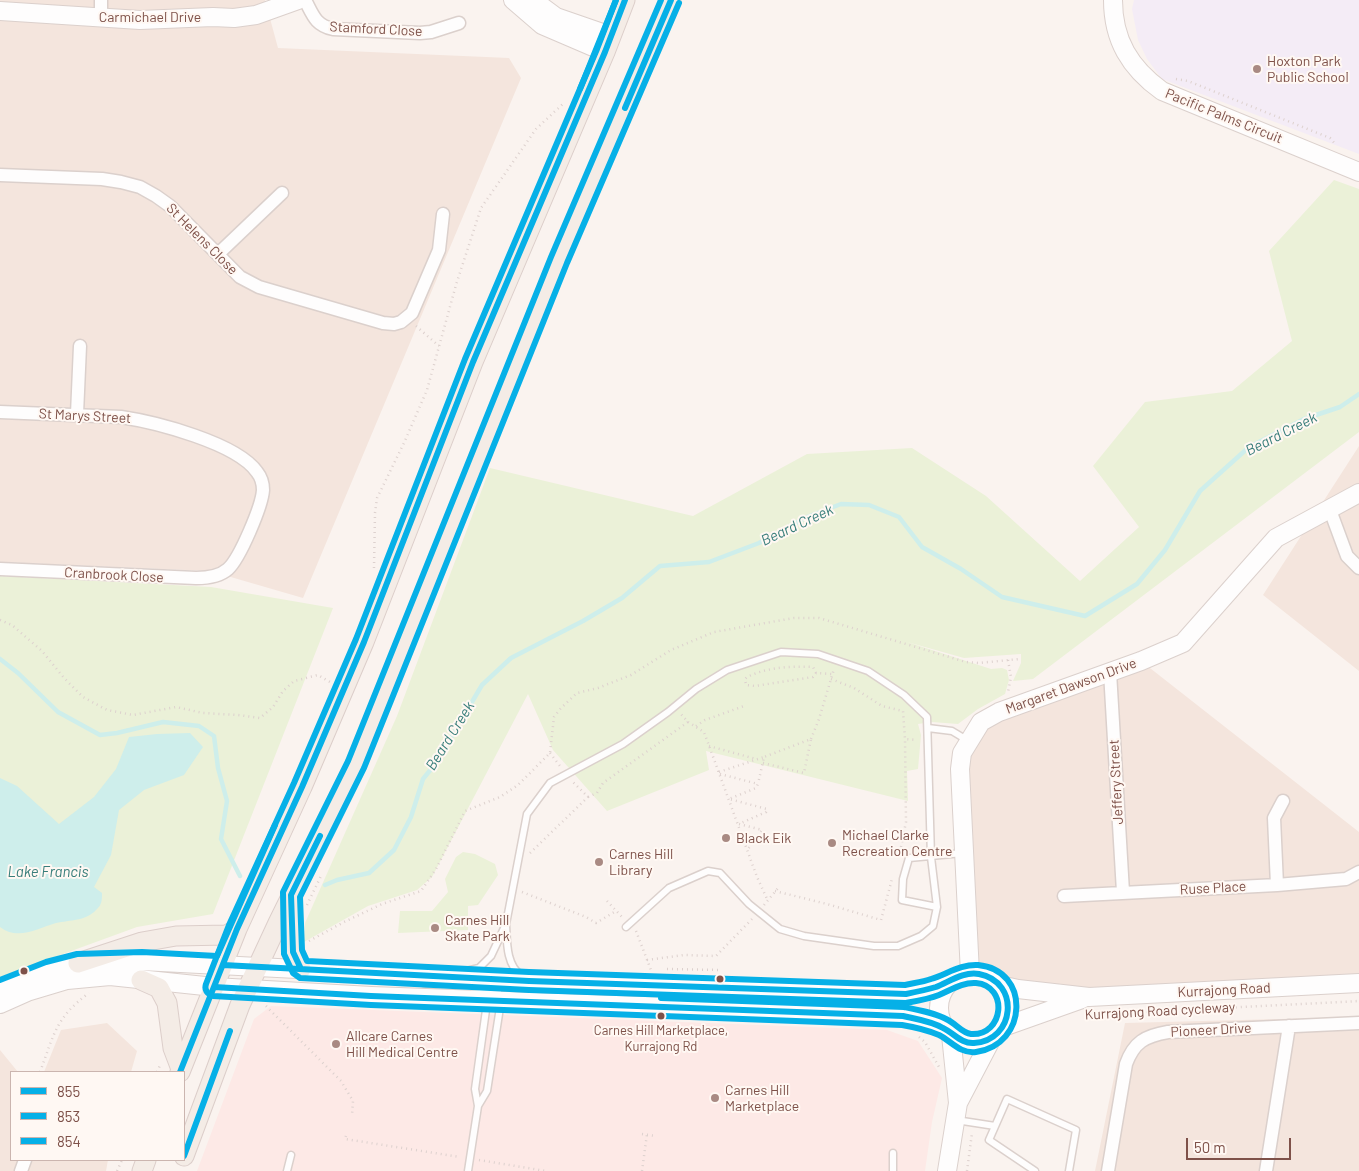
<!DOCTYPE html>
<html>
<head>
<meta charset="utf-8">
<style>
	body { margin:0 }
	#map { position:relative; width:1359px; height:1171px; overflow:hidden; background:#faf3ef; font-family:Barlow,sans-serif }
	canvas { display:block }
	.legend { position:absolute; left:10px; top:1071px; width:175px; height:90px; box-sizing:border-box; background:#fff8f3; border:1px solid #cbb5af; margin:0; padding:6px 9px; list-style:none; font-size:15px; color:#7e5149 }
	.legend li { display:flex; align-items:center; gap:10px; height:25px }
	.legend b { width:25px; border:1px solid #cbb5af }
	.scale { position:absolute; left:1186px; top:1138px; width:105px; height:22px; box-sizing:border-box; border:2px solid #7e5149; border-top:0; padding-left:6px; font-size:15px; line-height:18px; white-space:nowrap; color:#7e5149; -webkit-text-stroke:4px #fff8f3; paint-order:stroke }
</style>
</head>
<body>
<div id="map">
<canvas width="1359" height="1171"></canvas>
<ul class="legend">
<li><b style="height:6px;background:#06b0e7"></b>855</li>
<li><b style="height:6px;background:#06b0e7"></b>853</li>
<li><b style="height:6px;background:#06b0e7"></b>854</li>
</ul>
<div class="scale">50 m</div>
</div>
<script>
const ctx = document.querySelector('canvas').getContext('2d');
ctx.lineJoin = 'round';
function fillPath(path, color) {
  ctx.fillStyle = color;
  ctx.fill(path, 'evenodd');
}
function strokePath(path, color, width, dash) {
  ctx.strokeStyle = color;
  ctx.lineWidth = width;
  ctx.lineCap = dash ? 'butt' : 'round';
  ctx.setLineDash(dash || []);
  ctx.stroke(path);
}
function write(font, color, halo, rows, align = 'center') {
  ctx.font = font + ' Barlow,sans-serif';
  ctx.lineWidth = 4;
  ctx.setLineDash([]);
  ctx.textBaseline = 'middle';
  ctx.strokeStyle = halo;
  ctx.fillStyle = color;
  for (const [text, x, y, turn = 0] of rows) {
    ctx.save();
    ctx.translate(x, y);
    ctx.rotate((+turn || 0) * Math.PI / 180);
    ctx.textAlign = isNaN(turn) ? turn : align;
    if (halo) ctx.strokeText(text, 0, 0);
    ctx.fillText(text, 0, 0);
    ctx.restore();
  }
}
fillPath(new Path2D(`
	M0 0H265L278 48 509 58 521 78 303 598 210 571 0 562Z
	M1359 446V671L1263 595Z
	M1141 661 1359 832V983L1089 997 997 982 989 977 980 974H970L960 769 981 722Z
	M1359 1017V1171H1095L1125 1023Z
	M107 1023 137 1051 131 1072H44L61 1030Z
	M0 1050 18 1072H11V1160H108L106 1171H0Z`), '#f4e5dd');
fillPath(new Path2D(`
	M271 1006 887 1030 918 1041 942 1078 932 1122 925 1171H197L254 1019Z`), '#fde9e6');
fillPath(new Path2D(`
	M1134 0H1359V154L1162 79 1147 59 1138 40 1132 9Z`), '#f4ecf6');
fillPath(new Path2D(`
	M1334 180 1359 189V432L1033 679 1013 681 1021 663V654L964 658 907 642 991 669 1002 668 1007 670 1009 680 1005 694 978 709 958 724 932 722 918 724 921 735 918 769 907 771 908 801 706 751 709 770 607 811 553 750 528 694 432 877 417 890 368 906 304 942 305 923 397 716 490 468 693 516 807 454 912 448 986 496 1080 581 1139 527 1093 466 1145 402 1232 391 1292 341 1269 251Z
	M0 576 211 587 333 608 213 914 137 927 0 977Z
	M463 852 475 854 495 864 498 875 478 905 468 906V930L398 933 400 911H432L448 892 445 879 456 857Z`), '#ebf1d8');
fillPath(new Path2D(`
	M190 733 203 747 184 775 144 790 119 810 111 855 94 887 102 893C102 900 102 905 96 910 86 921 70 920 56 923 38 928 18 941 0 927V778L17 786 59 824 94 797 116 769 129 737 157 734Z`), '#ceeeeb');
strokePath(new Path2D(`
	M0 659 18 673 58 712 100 735 117 733 163 722 199 726 214 736 218 768 227 801 221 839 240 876
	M325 885 337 880 369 873 394 850 411 817 423 779 436 763 482 685 511 658 583 621 622 598 660 566 709 562 759 543 807 517 841 504 869 505 899 517 922 547 961 569 1002 597 1085 616 1137 584 1165 550 1200 491 1249 447 1304 419 1340 407 1359 394`), '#ceeeeb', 4.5);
const lane = new Path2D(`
	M928 728 952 731 967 740
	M937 907 902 900 903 879 909 858 963 853
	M506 925C507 941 506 965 521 975
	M466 971 479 968 491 956 506 924 527 814 550 783 623 744 668 712 696 689 727 670 781 652 818 654 868 671 904 695 927 717 931 857 937 907 933 926 921 936 898 946H874L804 936 780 929 749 904 720 873 708 871 669 888 626 927
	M423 983C447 988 474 984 498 992L501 1001 487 1091 478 1106
	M956 1120 995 1126
	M893 1153V1171
	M287 1171 291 1155
	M468 1171 478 1106 475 1089 486 1010 484 1001
	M1035 1171 989 1140 1007 1099 1076 1130 1069 1171`);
const street = new Path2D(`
	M305 0C313 15 315 25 333 29L420 33 431 32 459 23
	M101 17V0
	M0 175 102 179 121 182 140 187 156 196 170 206 240 277 259 287 383 323 394 324 401 322 412 313 439 250 443 214
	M218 254 282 193
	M0 412 121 417C155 422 237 443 257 472 261 477 263 484 263 490 262 506 240 558 228 569 219 577 207 578 196 578L0 569
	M77 414 80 346
	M1330 510 1347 556 1359 568
	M1110 672 1123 892
	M1277 885 1274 818 1283 801
	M1064 896 1277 885 1346 879 1359 872
	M21 1171 25 1160
	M1108 1171 1126 1064C1134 1042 1145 1036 1168 1032L1359 1023
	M1266 1171 1289 1026`);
const secondary = new Path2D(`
	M513 0 542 25 605 52
	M533 0 556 17 611 36
	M1113 0C1113 40 1130 68 1162 91L1359 172
	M0 11 140 20 213 17 234 18 256 15 298 0
	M939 1008a35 35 0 1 1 70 0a35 35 0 1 1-70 0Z
	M970 974 960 769 962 753 981 722 999 712 1141 661 1183 643 1276 538 1359 493
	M1000 985 1018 989 1089 997 1359 983
	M0 989 49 970 78 963 142 961 529 981 906 994 934 987 955 979
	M0 1004 27 992 67 980 110 976 214 987 371 996 888 1015 916 1019 946 1029
	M1003 1027 1082 999
	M958 1103 992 1038
	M947 1171 958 1103 951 1035`);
const primary = new Path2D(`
	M291 899 293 952 301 969
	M78 963 142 942 176 936 227 935 237 929
	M141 980 159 988 167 1003 173 1048 181 1069
	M180 1072 237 929 302 787 364 642 473 362 605 52 625 0
	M184 1156 240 1005 278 923 356 765 559 260 671 0
	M142 1171 146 1160`);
strokePath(lane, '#dbd0cc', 9);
strokePath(street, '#dbd0cc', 15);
strokePath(secondary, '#dbd0cc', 20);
strokePath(primary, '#dcceca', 21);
strokePath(new Path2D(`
	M1176 79 1188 81 1330 138 1336 145
	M416 326 439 346
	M374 568 375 513 377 498 404 443 427 390 456 285 481 208 536 129 565 102
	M0 620 12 625 42 651 64 678 83 697 107 710 133 715 176 707 203 713 238 715 260 718 273 707 283 691 294 681 318 675 330 682
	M1008 660 1011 677 1008 692
	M816 673 813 667C790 666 768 667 747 677L745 679 746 685 755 686 813 677 816 673 832 674
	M831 679 854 688 882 706 903 711 905 739 917 740
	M688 722 704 732 757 877 768 901
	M696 726 705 720 744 706
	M811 739 819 719 834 669
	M709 746 756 759
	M550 753 560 766
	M763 763 804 773 811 739 764 757
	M719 772 764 757 758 784
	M720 774 758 784 756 788 729 799 767 809 766 812 739 824 762 830 748 849
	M588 797 597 793 603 783 688 722 680 713
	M900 852 906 822 905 739
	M530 853 588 797 573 782
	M775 891 827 904 881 920 892 879
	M522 892 586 917 596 923 616 911
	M607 901 623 918
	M307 905 321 876
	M764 905 779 887
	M636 931 651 970
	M309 941 344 922 382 904 421 891 436 869 465 811 500 797 518 785 550 753 554 717 561 708 577 693 598 688 631 675 671 650 714 632 794 618H819L966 662 979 663 1019 659
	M647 960 684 955 716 956 752 919
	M667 969 721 970
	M266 1006 341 1081 353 1101 352 1115
	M1086 1015 1359 1001
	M919 1037 925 1042 939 1067
	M40 1072C54 1035 55 1018 89 993
	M157 1072 161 1063
	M642 1134 656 1136
	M346 1136 345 1139 460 1157
	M479 1160 546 1171
	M117 1171 122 1160
	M642 1171 647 1134
	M967 1171 972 1133`), '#ddd1ce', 2.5, [1, 4]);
strokePath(lane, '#fefdfd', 6);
strokePath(street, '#fefdfd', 12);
strokePath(secondary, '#fefdfd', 18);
strokePath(primary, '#f4ece6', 19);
strokePath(new Path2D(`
	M625 108 671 0
	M301 969 293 952 291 895 320 836
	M214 987 371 996 903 1016C916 1019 931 1021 943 1028 954 1033 961 1044 974 1043 1015 1041 1021 982 979 974 964 971 949 982 936 987 926 990 916 992 906 994L529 981 223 965
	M180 1072 237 929 302 787 364 642 473 362 605 52 625 0
	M184 1156 230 1031`), '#06b0e7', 6);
strokePath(new Path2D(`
	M616 0 597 49 465 359 356 639 294 783 229 925 206 984C204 990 207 994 213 996L371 1005 902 1025C914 1027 927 1030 939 1035 951 1041 960 1054 976 1052 1028 1045 1031 970 978 965 961 964 947 974 931 979 923 982 914 983 905 985L529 972 307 961 302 950 300 897 364 768 567 263 679 3`), '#06b0e7', 6);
strokePath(new Path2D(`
	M580 89 616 0
	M0 980 46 962 77 954 142 952 217 956 275 825
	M661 998 904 1007C919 1010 935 1013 948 1020 956 1024 962 1033 971 1034 1004 1036 1009 986 976 983 963 982 951 990 939 995 929 999 917 1001 906 1003L529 990 300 978 293 973 284 954 283 892 348 761 551 257 661 0`), '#06b0e7', 6);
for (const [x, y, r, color] of [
	[1257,69,5,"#a98a83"],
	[726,838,5,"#a98a83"],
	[832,843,5,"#a98a83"],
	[599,862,5,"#a98a83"],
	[435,928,5,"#a98a83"],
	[24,971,4.5,"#7e5149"],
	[720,979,4.5,"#7e5149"],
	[661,1016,4.5,"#7e5149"],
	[336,1044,5,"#a98a83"],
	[715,1098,5,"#a98a83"]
]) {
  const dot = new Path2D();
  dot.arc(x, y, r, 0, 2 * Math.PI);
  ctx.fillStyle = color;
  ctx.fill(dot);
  strokePath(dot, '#fff8f3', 2);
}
write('13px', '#7e5149', '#fff8f3', [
	["Carnes Hill Marketplace,",661,1031],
	["Kurrajong Rd",661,1047]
]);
write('14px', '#7e5149', '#fff8f3', [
	["Carmichael Drive",150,17],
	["Stamford Close",376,29,3],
	["Pacific Palms Circuit",1224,116,22],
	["St Helens Close",202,239,45],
	["St Marys Street",85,416,3],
	["Cranbrook Close",114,575,3],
	["Margaret Dawson Drive",1071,686,-20],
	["Jeffery Street",1116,782,-93],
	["Ruse Place",1213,888,-3],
	["Kurrajong Road",1224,990,-3],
	["Kurrajong Road cycleway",1160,1011,-3],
	["Pioneer Drive",1211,1030,-3]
]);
write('14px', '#7e5149', '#fff8f3', [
	["Hoxton Park",1267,61],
	["Public School",1267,77],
	["Michael Clarke",842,835],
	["Recreation Centre",842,851],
	["Black Eik",736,838],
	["Carnes Hill",609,854],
	["Library",609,870],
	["Carnes Hill",445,920],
	["Skate Park",445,936],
	["Allcare Carnes",346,1036],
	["Hill Medical Centre",346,1052],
	["Carnes Hill",725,1090],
	["Marketplace",725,1106]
], 'left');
write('italic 15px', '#377d7a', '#fff8f3', [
	["Beard Creek",1281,434,-27],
	["Beard Creek",797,525,-25],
	["Beard Creek",450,736,-58],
	["Lake Francis",48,872]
]);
</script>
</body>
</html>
